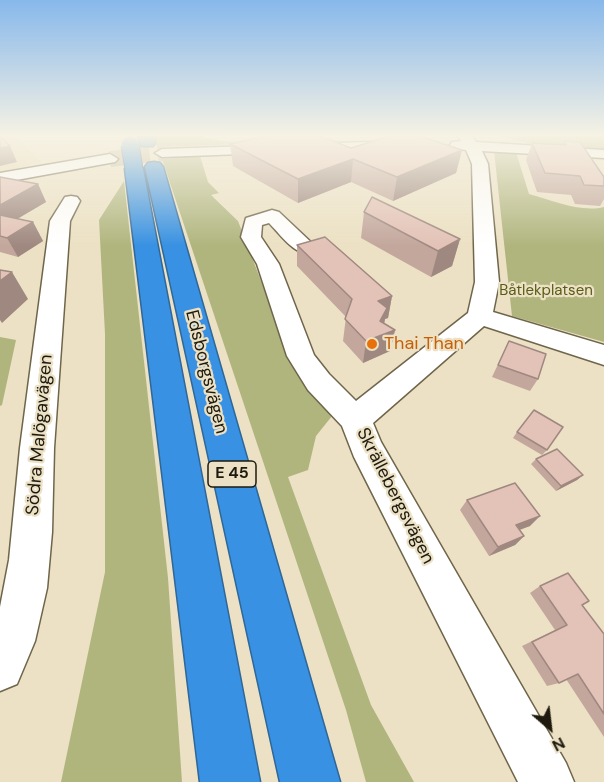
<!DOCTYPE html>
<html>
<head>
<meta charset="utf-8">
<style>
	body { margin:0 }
	#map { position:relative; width:604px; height:782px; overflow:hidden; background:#ece1c4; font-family:"DM Sans",sans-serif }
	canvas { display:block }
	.north { position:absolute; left:520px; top:698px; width:60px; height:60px; -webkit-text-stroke:4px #ece1c4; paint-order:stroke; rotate:152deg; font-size:16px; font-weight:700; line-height:24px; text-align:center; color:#1e1a0f }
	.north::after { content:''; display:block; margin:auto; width:21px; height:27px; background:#1e1a0f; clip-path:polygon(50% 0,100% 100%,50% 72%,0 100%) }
</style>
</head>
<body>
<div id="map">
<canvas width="604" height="782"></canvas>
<div class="north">N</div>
</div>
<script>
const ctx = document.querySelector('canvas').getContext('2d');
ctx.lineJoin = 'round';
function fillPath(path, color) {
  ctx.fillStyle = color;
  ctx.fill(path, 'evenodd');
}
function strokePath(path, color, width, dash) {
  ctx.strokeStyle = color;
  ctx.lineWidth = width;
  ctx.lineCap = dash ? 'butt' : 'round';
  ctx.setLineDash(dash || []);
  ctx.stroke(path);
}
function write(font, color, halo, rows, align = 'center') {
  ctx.font = font + ' "DM Sans",sans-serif';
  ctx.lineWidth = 4.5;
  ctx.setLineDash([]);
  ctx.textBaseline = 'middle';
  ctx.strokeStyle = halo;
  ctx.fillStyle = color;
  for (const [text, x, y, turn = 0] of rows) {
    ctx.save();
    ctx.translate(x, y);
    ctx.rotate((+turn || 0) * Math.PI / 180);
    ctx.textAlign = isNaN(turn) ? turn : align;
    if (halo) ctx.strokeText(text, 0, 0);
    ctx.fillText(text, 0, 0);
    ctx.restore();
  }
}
fillPath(new Path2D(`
	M0 136H16L41 162 0 173Z`), '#e8dab5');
fillPath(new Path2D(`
	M153 136H202L210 139 244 144 157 147Z
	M500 136H604V149L527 143Z
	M494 151 516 152 529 194C551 200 581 213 604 207V342L512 316Z
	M200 156 208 182 219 193 211 195 238 221 284 341 336 411 316 436 308 470 288 477 371 705 414 782H366L346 710 162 159Z
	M124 181 168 578 182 782H61L105 572V334L99 220Z
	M0 337 16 340 2 405 0 406Z`), '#b0b57e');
strokePath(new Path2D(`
	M110 159 162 153`), '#c3b9a0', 16, [16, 8]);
const minor = new Path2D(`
	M458 136H472L476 142 604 150V158L482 151 488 164 499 282 493 312 604 345V365L484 326 373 423 381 442 566 763 574 782H518L354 457 342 426 308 390 287 356 257 264 241 237 246 218 272 210 279 212 314 245 317 249 314 253C296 258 281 235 269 223L262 225 261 237 279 264 314 355 329 374 356 401 468 313 475 282 472 164 466 150 452 148 450 145 452 142 461 141Z
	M397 141 404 145 402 148 162 157 155 153 162 149Z
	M110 154 118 159 115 162 0 183V173Z
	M71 196 77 197 80 201 70 221 54 448 52 532 47 588 35 641 17 684 0 691V607L9 560 20 448 50 221 65 197Z`);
const highway = new Path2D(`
	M138 136H154L155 143 153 146H141Z
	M154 162 160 163 163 167 340 782H280L145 167 148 163Z
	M134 164 140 165 143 169 260 782H200L125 169 128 165Z`);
strokePath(minor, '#6f654b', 3);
strokePath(highway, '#2f6798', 3);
fillPath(minor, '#fff');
fillPath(highway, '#3891e2');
const highwayBridge = new Path2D(`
	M130 145 134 169`);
strokePath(highwayBridge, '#2f6798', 19, []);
strokePath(highwayBridge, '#3891e2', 17);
fillPath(new Path2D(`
	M564 141 604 177V199L600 206 575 204 571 195 537 192 526 160 532 143 562 145Z
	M230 144 351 148 462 150 456 173 393 201 351 182 298 203 233 166Z
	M0 177 38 184 46 202 17 219 33 222 43 241 18 257 0 252Z
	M364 212 460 239 452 266 431 277 361 238Z
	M297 245 392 296 388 318 385 319 384 323 395 330 390 351 363 363 343 341 346 317 297 266Z
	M509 341 538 379 530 391 492 377Z
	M517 432 547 450 542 455 513 438Z
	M536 459 583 475 577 480 556 491 531 464Z
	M467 500 530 526 520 530 524 536 515 545 489 556 460 510Z
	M540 586 582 605 604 634V737L566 679 559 683 547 686 522 646 555 630 530 593Z`), '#c3a79d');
fillPath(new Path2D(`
	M10 146 17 162 0 166V148Z
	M462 150 456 173 393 201 397 177Z
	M353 159 351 182 298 203V179Z
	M38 184 46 202 0 229V205Z
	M33 222 43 241 18 257 7 238Z
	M460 239 452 266 431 277 438 251Z
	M12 272 28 299 2 323 0 320V281Z
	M392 296 388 318 385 319 383 330H395L390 351 363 363 366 341 378 301Z
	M583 475 577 480 556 491 561 486Z
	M540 516 530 526 507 534 516 525Z
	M524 536 515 545 489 556 498 547Z`), '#9f8880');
const building = new Path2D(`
	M0 136 10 146 0 148Z
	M266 136H320L351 148 390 136H420L462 150 397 177 353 159 298 179 230 144Z
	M564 141 580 142 604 177V186L584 185 580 176 545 173 532 143 566 145Z
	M0 177 38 184 0 205Z
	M372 197 460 239 438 251 364 212Z
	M0 215 33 222 7 238 0 236Z
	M325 237 392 296 378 301 387 308 380 321 395 330 366 341 345 319 352 299 297 245Z
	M0 270 12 272 0 281Z
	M509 341 546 354 538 379 498 365Z
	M534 410 563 427 547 450 517 432Z
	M557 449 583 475 561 486 536 459Z
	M515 483 540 516 516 525 524 536 498 547 467 500Z
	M568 573 589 601 582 605 604 634V714L578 674 559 683 532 642 567 625 540 586Z`);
fillPath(building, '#e3c2b7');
strokePath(building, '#9f8880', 1.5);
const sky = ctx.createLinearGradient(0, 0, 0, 246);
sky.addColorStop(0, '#87b8eb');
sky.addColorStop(0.55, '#f6f2e4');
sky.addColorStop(1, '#f6f2e400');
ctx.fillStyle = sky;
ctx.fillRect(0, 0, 604, 246);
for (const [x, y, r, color] of [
	[372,344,6,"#e8710a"]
]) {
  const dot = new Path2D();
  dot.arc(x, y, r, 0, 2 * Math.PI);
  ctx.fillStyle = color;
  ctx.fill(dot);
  strokePath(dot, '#ece1c4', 2);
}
write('15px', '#585c18', '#ece1c4', [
	["Båtlekplatsen",546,291]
]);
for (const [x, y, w] of [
	[232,474,48]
]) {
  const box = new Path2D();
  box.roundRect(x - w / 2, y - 13, w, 26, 4.5);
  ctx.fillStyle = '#ece1c4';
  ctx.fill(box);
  strokePath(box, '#1e1a0f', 1.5);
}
write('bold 16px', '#1e1a0f', null, [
	["E 45",232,474]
]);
write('18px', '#c56008', '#ece1c4', [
	["Thai Than",384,344]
], 'left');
write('18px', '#1e1a0f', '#ece1c4', [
	["Edsborgsvägen",206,372,76],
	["Södra Malögavägen",40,435,-85],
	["Skrällebergsvägen",395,496,63]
]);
</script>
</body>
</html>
